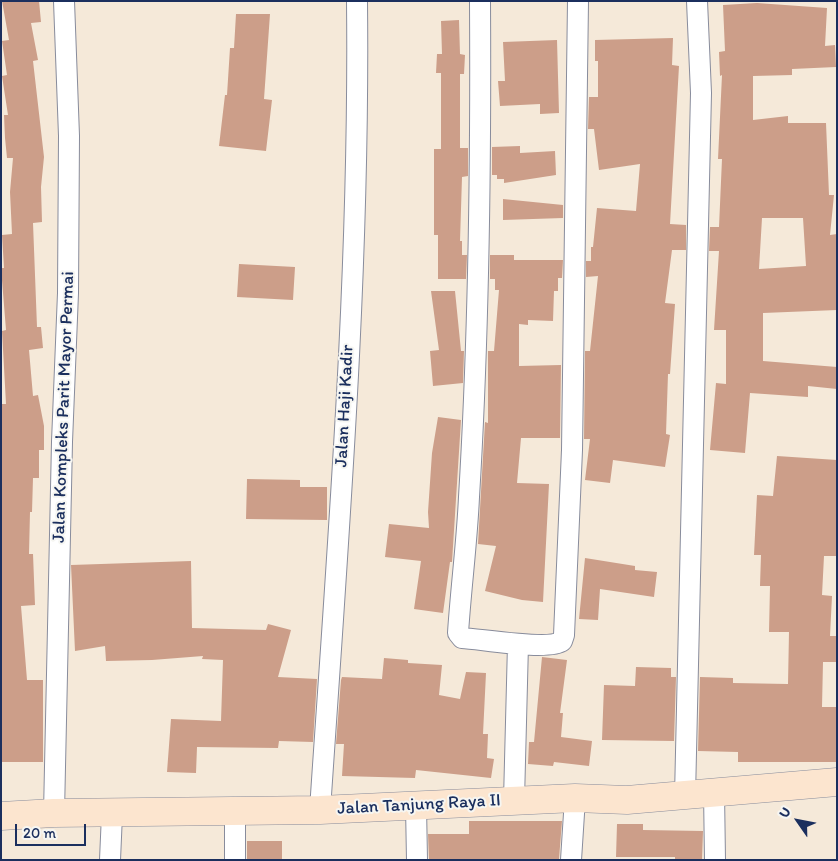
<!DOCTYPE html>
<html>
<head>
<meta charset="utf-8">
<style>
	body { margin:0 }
	#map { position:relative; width:838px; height:861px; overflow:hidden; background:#f5e9d9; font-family:Itim,sans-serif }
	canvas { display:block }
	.frame { position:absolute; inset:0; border:2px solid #1b2f5e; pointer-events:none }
	.north { position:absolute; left:773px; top:796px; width:50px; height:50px; -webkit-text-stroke:4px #f6f6f2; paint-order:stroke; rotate:303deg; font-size:14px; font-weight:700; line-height:20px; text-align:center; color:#1b2f5e }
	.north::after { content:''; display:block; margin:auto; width:18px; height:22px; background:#1b2f5e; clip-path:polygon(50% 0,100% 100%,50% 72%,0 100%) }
	.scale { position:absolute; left:15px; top:824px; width:71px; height:22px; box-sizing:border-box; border:2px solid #1b2f5e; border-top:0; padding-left:6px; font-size:15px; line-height:18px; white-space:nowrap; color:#1b2f5e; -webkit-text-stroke:4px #f6f6f2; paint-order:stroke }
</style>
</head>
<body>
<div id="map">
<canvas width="838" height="861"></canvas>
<div class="frame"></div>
<div class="north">U</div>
<div class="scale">20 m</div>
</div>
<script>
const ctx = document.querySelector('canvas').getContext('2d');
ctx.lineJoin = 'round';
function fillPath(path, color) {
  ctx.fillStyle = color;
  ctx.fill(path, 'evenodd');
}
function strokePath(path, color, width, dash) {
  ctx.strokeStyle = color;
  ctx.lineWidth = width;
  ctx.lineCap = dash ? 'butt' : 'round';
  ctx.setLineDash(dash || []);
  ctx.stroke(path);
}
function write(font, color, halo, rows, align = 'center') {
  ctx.font = font + ' Itim,sans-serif';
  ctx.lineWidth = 4;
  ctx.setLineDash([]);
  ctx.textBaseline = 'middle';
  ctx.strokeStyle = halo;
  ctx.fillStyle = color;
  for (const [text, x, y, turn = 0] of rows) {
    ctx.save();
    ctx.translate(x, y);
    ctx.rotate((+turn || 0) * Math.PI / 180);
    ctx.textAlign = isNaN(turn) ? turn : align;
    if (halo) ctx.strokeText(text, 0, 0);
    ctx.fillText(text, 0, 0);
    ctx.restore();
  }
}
fillPath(new Path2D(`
	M2 1H39L41 22 31 23 38 60 33 61 44 157 41 187 42 222 33 223 37 327H41L43 348 29 350 33 396 38 395 44 426V450H39V478H33L32 512H30L29 554H33L35 605 21 606 27 680H43V762H1V404H6L2 331 6 330 1 268H4L2 235 12 234 10 192 13 158H7L5 138 4 115H8L2 76 7 75 2 41 9 40Z
	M757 3 827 8 825 46 835 45 836 67 792 69V75L753 76V120L788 116V123H826L829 195H834L830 235 837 234V310L763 313V361L837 367V389L808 386V397L750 393 745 453 710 450 716 383 726 384V330H714L719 251H709L710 227H719L722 159H718L722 75 720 76 719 52 725 51 723 5ZM762 218H803L806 266 759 269Z
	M236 14H270L264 99 272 100 266 151 219 146 225 95H227L230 48H234Z
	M459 20 460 54 465 55 464 74H460V148H468V176L462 177 460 241H462V255H467L466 279H438V235H434V149H441V73H436L437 54H442L441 21Z
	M673 38 672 65 679 66 670 224 686 225V250H672L665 303 675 304 670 374H668L666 434 670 435 665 467 613 460 610 483 585 480 590 439H584L585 351H590L598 276 586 277V261H591V247H593L597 208 636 211 640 164 599 170 594 129H588L589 97H598V61H595V40Z
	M557 40 559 113 540 114V104L500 106 498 81H505L503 42Z
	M520 146V153L555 151 556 175 504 183V179H497V175H492V147Z
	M503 199 563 205V218L503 220Z
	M490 255H514V260H563L562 278H558V291H554L553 321 528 320V325L519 324V366L561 365 560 438H521L517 483 549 484 543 602 522 600 485 591 496 546 478 544 485 422 488 423V351H494L499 290H495V279H490Z
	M239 264 295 267 293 300 237 297Z
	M431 291H455L461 351H464L463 383 433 386 430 351 439 350Z
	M438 417 461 420 452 562H450L443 613 414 609 421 561 385 557 389 524 429 528 428 512 432 453Z
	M777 456 837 460V556H824L822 595 832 596 830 636H837V662H823L822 707H837V762H738V752L698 751 700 677 733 678V683L788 684 789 632H769L770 586H760L761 555H754L757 495 773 496Z
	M247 479 300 480V487H327V520L246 519Z
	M585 558 635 566V570L657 572 654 597 600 589 598 620 579 619Z
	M191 561 192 628 266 630 268 624 291 630 278 677 317 679 313 742 279 741 278 748 197 747 196 773 167 772 171 719 221 721 223 660 202 659 203 656 152 660 106 661 105 646 75 651 71 565Z
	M542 657 567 660 560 713H563L561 737 592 741 589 766 554 762 553 766 528 764 529 742H534Z
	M384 658 408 660V663L442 665 439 695 460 699 466 672 486 673 483 734H488L487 758 494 759 491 778 416 770 415 778 342 776 344 744H336L341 680 342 677 382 679Z
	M636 667 671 668V677H676L674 741 602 740 604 685 635 686Z
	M469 821H562L559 859 429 860 428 834H469Z
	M617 824H643V830L703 831 702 860H675V857H616Z
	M247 841H282V860H247Z`), '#cc9e89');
const street = new Path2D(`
	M480 1C481 166 479 332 469 497 467 542 461 587 458 633L462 638C481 639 549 651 562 641L564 635 572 450 578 1
	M714 792 715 860
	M685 796 701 93 697 1
	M514 800 518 644
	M416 806 417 860
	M320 810C338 541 360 271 357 1
	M54 813 62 442 68 293 69 136 64 1
	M110 860 112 814
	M235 860V811
	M571 860 575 798`);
const secondary = new Path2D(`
	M1 816 54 813 320 810 575 798 627 800 837 782`);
strokePath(street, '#888c9c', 22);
strokePath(secondary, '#888c9c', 29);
strokePath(street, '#fff', 20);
strokePath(secondary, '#fce5cf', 28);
write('18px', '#1b2f5e', '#f6f6f2', [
	["Jalan Haji Kadir",345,406,-87],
	["Jalan Kompleks Parit Mayor Permai",64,407,-88],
	["Jalan Tanjung Raya II",419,805,-3]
]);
</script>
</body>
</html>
